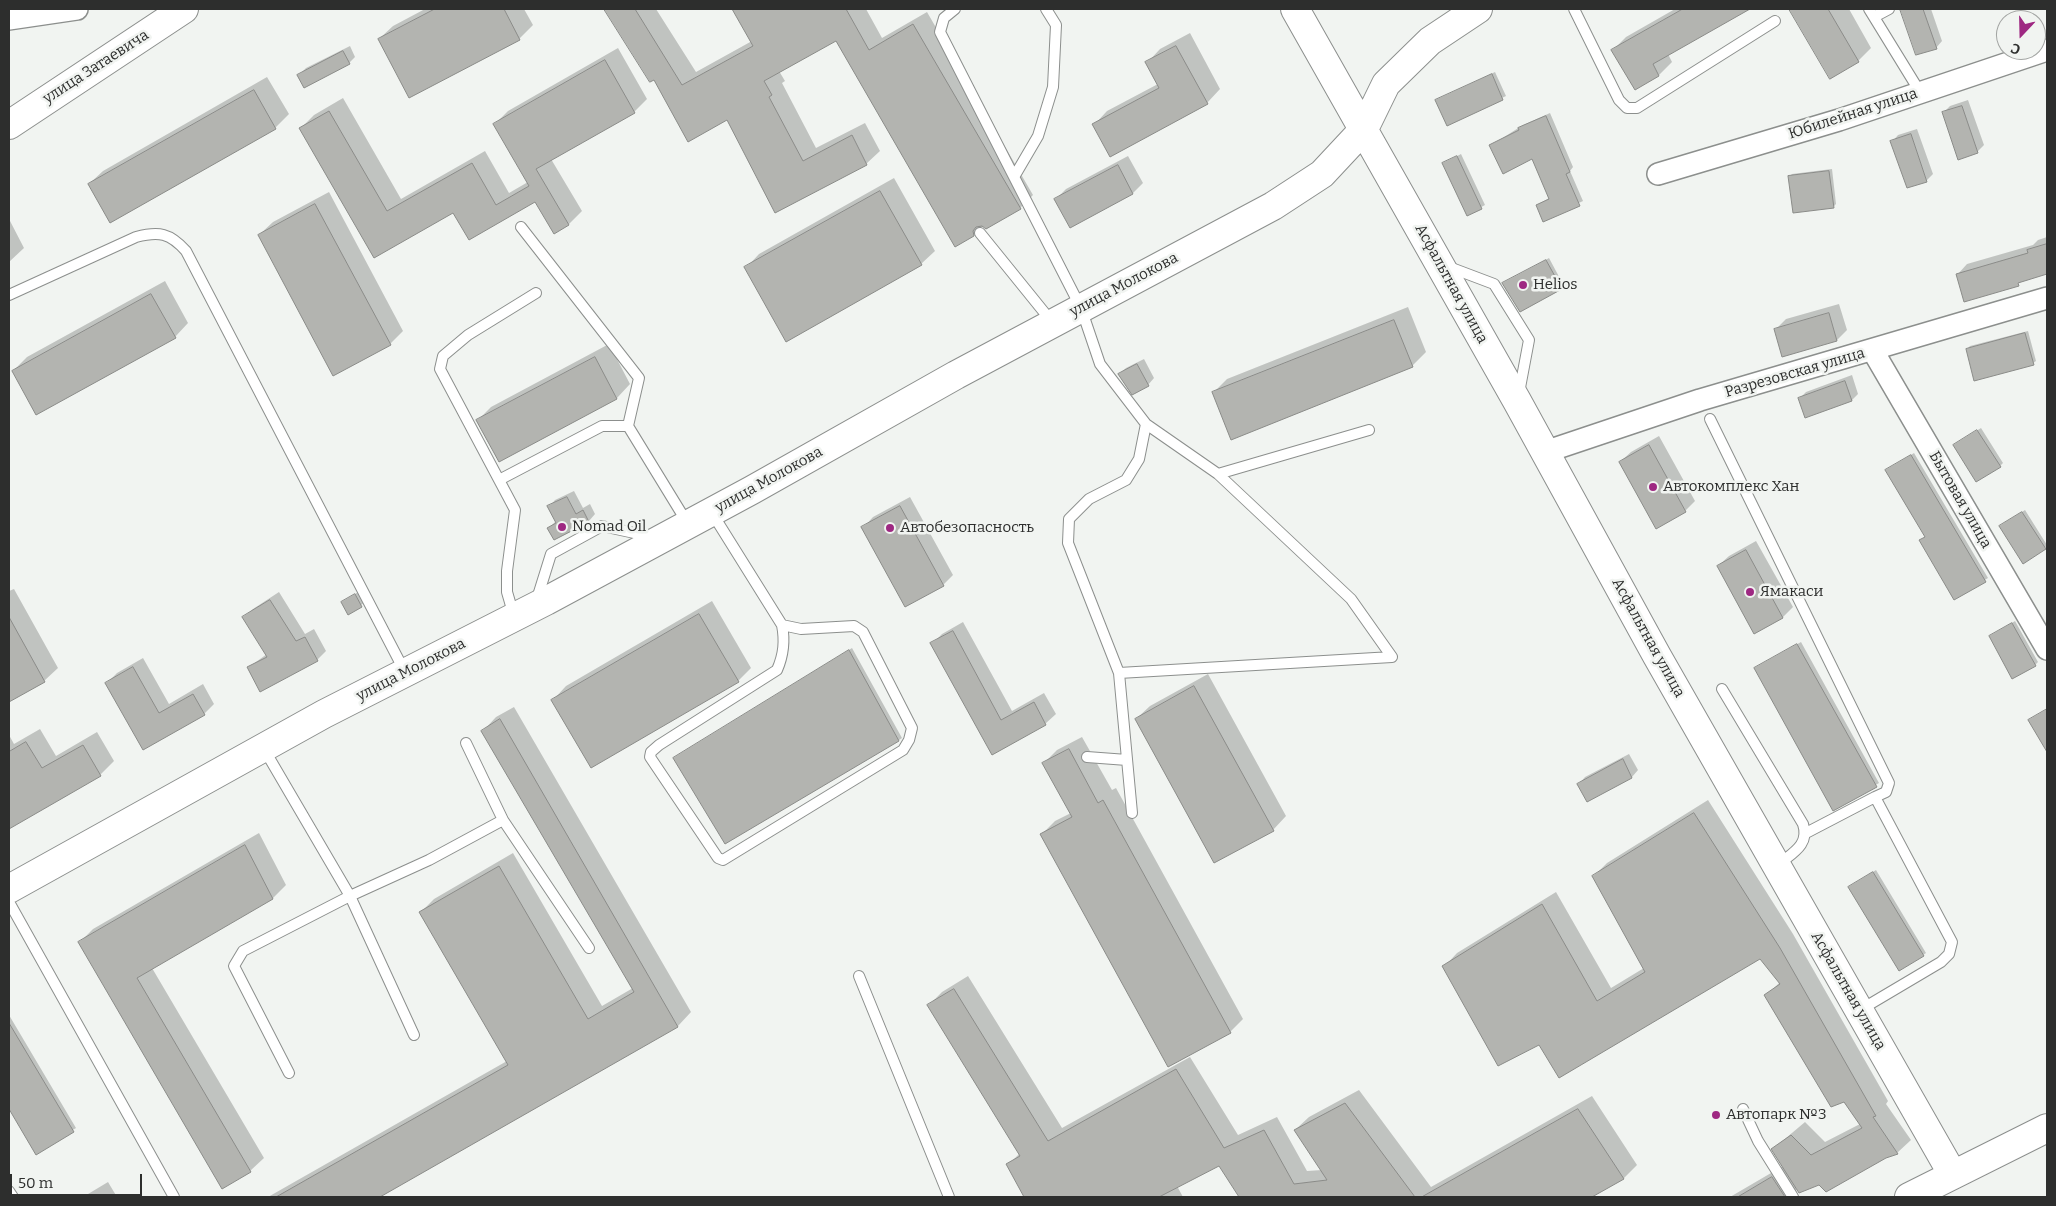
<!DOCTYPE html>
<html>
<head>
<meta charset="utf-8">
<style>
	body { margin:0 }
	#map { position:relative; width:2056px; height:1206px; overflow:hidden; background:#f1f4f1; font-family:Bitter,serif }
	canvas { display:block }
	.frame { position:absolute; inset:0; border:10px solid #2d2e2d; pointer-events:none }
	.north { position:absolute; left:1996px; top:10px; width:50px; height:50px; box-sizing:border-box; background:#f1f4f1; border:1px solid #a3a5a3; border-radius:50%; rotate:201deg; font-size:14px; font-weight:700; line-height:20px; text-align:center; color:#2d2e2d }
	.north::after { content:''; display:block; margin:auto; width:18px; height:22px; background:#9e2882; clip-path:polygon(50% 0,100% 100%,50% 72%,0 100%) }
	.scale { position:absolute; left:10px; top:1174px; width:132px; height:22px; box-sizing:border-box; border:2px solid #2d2e2d; border-top:0; padding-left:6px; font-size:15px; line-height:18px; white-space:nowrap; color:#2d2e2d; -webkit-text-stroke:4px #f1f4f1; paint-order:stroke }
</style>
</head>
<body>
<div id="map">
<canvas width="2056" height="1206"></canvas>
<div class="frame"></div>
<div class="north">С</div>
<div class="scale">50 m</div>
</div>
<script>
const ctx = document.querySelector('canvas').getContext('2d');
ctx.lineJoin = 'round';
function fillPath(path, color) {
  ctx.fillStyle = color;
  ctx.fill(path, 'evenodd');
}
function strokePath(path, color, width, dash) {
  ctx.strokeStyle = color;
  ctx.lineWidth = width;
  ctx.lineCap = dash ? 'butt' : 'round';
  ctx.setLineDash(dash || []);
  ctx.stroke(path);
}
function write(font, color, halo, rows, align = 'center') {
  ctx.font = font + ' Bitter,serif';
  ctx.lineWidth = 5;
  ctx.setLineDash([]);
  ctx.textBaseline = 'middle';
  ctx.strokeStyle = halo;
  ctx.fillStyle = color;
  for (const [text, x, y, turn = 0] of rows) {
    ctx.save();
    ctx.translate(x, y);
    ctx.rotate((+turn || 0) * Math.PI / 180);
    ctx.textAlign = isNaN(turn) ? turn : align;
    if (halo) ctx.strokeText(text, 0, 0);
    ctx.fillText(text, 0, 0);
    ctx.restore();
  }
}
fillPath(new Path2D(`
	M425 9H524L533 25 519 39H379L393 26Z
	M605 9H656L696 72 752 41 734 9H866L882 38 927 12 1033 195 1020 208 983 226 973 235 836 40 779 71 785 81 782 83 816 148 865 123 880 151 866 164 775 211 727 119 655 78 650 81Z
	M1675 9H1748L1668 54 1672 62 1659 75 1635 89 1613 50 1626 37Z
	M1791 9H1849L1871 48 1858 61 1830 77Z
	M1902 9H1931L1942 41 1936 48 1917 54Z
	M1190 33 1220 89 1207 103 1094 125 1107 111 1158 84 1147 63 1160 49Z
	M350 46 355 57 349 63 299 75 306 68Z
	M618 48 647 99 634 112 551 159 582 211 569 224 555 232 536 200 454 211 375 256 301 128 314 115 343 98 401 199 485 151 509 193 528 182 495 124 508 111Z
	M1495 72 1506 96 1448 124 1437 100Z
	M267 77 289 114 275 128 89 184 103 171Z
	M1968 100 1984 145 1977 152 1943 113 1950 106Z
	M1550 113 1573 167 1570 171 1583 201 1543 220 1537 205 1549 198 1532 158 1490 146 1523 125Z
	M1917 129 1933 174 1926 181 1892 142 1898 135Z
	M1461 154 1485 205 1468 214 1444 163Z
	M1128 156 1143 183 1133 193 1070 226 1056 199 1066 189Z
	M1832 169 1836 204 1833 207 1789 177 1792 174Z
	M894 178 935 251 921 264 746 268 759 254Z
	M329 192 403 331 390 344 259 235 273 222Z
	M9 219 24 248 9 262Z
	M2047 237V273L2018 282 1957 275 1967 264 2033 245 2038 240Z
	M1549 258 1564 286 1561 288 1503 284Z
	M165 281 188 323 175 337 13 371 27 357Z
	M1839 304 1847 330 1837 340 1783 355 1776 329 1786 319Z
	M1408 307 1426 352 1412 366 1213 393 1227 379Z
	M2028 331 2036 361 2033 363 1967 349 1970 346Z
	M609 344 630 384 617 398 499 460 478 420 491 407Z
	M1144 359 1154 378 1148 385 1119 374 1126 368Z
	M1852 375 1858 394 1852 400 1806 416 1800 398 1806 392Z
	M1981 428 2003 463 2000 466 1954 445Z
	M1659 436 1695 501 1685 511 1620 462 1631 452Z
	M1914 453 1988 578 1954 599 1921 540 1926 536 1890 468Z
	M574 491 583 508 590 504 595 514 589 521 554 539 549 528 556 521 549 507 555 500Z
	M910 497 953 575 943 585 863 528 873 517Z
	M2025 510 2047 545 2045 548 2004 523Z
	M1756 541 1793 607 1783 617 1755 632 1718 566 1729 556Z
	M14 589 58 668 44 681 9 701V591Z
	M279 592 305 634 314 629 326 651 317 660 249 667 267 654 244 617 253 609Z
	M358 592 364 603 349 613 343 602Z
	M712 601 751 668 738 681 553 700 566 686Z
	M2015 621 2038 662 2035 665 1990 636Z
	M963 622 1012 711 1044 693 1056 714 1045 724 992 753 932 644 942 634Z
	M1801 642 1879 783 1834 809 1755 668Z
	M852 648 902 738 899 740 677 756Z
	M143 658 169 704 203 684 214 704 204 714 143 748 107 683 117 673Z
	M1208 674 1286 816 1273 830 1136 719 1150 706Z
	M514 707 691 1012 678 1026 379 1197H268L507 1061 420 913 434 899 513 853 602 1006 633 988 483 731 496 717Z
	M40 729 56 756 97 732 114 761 100 775 9 827V735L14 744Z
	M1082 737 1112 790 1116 788 1243 1019 1230 1032 1042 834 1055 821 1071 813 1044 763 1057 750Z
	M1629 754 1638 770 1632 777 1588 800 1579 784 1585 777Z
	M1708 800 1793 934 1888 1101 1886 1104 1911 1140 1897 1153 1820 1184 1796 1187 1797 1197H1730L1783 1166 1773 1149 1805 1122 1825 1142 1860 1124 1766 996 1780 982 1760 958 1539 1043 1444 967 1457 953 1556 892 1611 988 1644 968 1593 877 1607 863Z
	M259 833 286 885 273 898 152 968 264 1158 250 1171 80 942 93 929Z
	M1876 870 1926 953 1923 955 1849 887Z
	M968 976 1062 1128 1190 1057 1238 1135 1277 1117 1307 1171 1322 1170 1295 1130 1309 1117 1359 1090 1431 1187 1592 1096 1637 1165 1624 1178 1590 1197H1240L1219 1165 1177 1186 1183 1197H1025L1008 1165 1020 1153 929 1005 942 992Z
	M9 1015 76 1128 36 1153 9 1107Z
	M108 1182 117 1197H83Z`), '#0003');
const building = new Path2D(`
	M435 9H504L520 40 409 98 378 39Z
	M604 9H635L682 85 753 46 732 9H846L869 50 913 24 1021 209 986 229 982 226 976 227 973 231 974 236 955 247 836 41 764 81 772 95 769 97 803 161 852 135 867 165 775 213 727 120 688 142 654 80 650 82Z
	M1683 9H1750L1653 64 1659 76 1635 90 1611 50Z
	M1789 9H1828L1859 62 1830 79Z
	M1900 9H1923L1937 49 1916 55Z
	M1176 46 1208 104 1110 157 1092 124 1159 88 1145 62Z
	M343 51 350 64 304 88 297 75Z
	M605 60 635 113 536 169 569 225 554 234 535 202 469 240 453 213 374 258 299 128 329 111 387 211 472 163 496 205 529 186 493 124Z
	M1492 74 1503 100 1447 126 1435 100Z
	M254 90 276 129 110 223 88 184Z
	M1962 106 1978 153 1958 160 1942 112Z
	M1546 116 1570 172 1566 174 1580 206 1543 222 1536 205 1549 199 1532 159 1503 174 1489 145 1519 130 1518 128Z
	M1911 134 1927 182 1907 188 1890 141Z
	M1457 156 1482 209 1467 216 1442 163Z
	M1118 165 1133 194 1070 228 1054 199Z
	M1829 171 1834 208 1793 213 1788 176Z
	M880 191 922 265 786 342 744 267Z
	M315 204 391 345 333 376 258 235Z
	M2047 244V274L2018 283 2019 286 1964 302 1956 274 2028 253 2027 250Z
	M1546 260 1562 289 1520 312 1502 283Z
	M151 294 176 338 36 415 12 371Z
	M1829 313 1837 341 1782 357 1774 329Z
	M1394 320 1413 367 1231 440 1212 392Z
	M2025 333 2034 365 1974 381 1966 349Z
	M595 357 617 399 499 462 476 420Z
	M1137 364 1149 386 1132 395 1118 374Z
	M1845 381 1852 401 1805 418 1798 398Z
	M1977 430 2001 467 1976 482 1953 445Z
	M1649 445 1686 512 1656 529 1619 462Z
	M1911 455 1986 582 1954 600 1919 540 1925 537 1885 470Z
	M567 497 576 514 583 510 589 522 554 540 547 528 556 523 547 506Z
	M900 506 944 586 905 607 861 527Z
	M2022 512 2046 549 2023 564 1999 526Z
	M1746 550 1783 618 1754 634 1717 566Z
	M355 594 362 607 348 615 341 602Z
	M270 600 296 641 305 637 318 661 260 692 247 667 267 657 242 617Z
	M699 614 739 682 591 768 551 700Z
	M9 617 45 682 9 702Z
	M2012 623 2036 666 2012 679 1989 636Z
	M953 631 1001 720 1034 702 1046 725 992 755 930 643Z
	M1797 644 1877 787 1833 811 1754 668Z
	M849 650 899 741 725 844 673 758Z
	M133 667 159 713 193 694 205 715 143 750 105 683Z
	M1194 686 1274 831 1214 863 1135 719Z
	M2047 709V752L2028 720Z
	M500 719 678 1027 380 1197H276L508 1065 419 912 499 866 588 1019 634 992 481 731Z
	M26 742 42 768 83 745 101 776 9 829V752Z
	M1069 749 1098 803 1103 800 1231 1033 1168 1067 1040 834 1072 817 1042 763Z
	M1623 759 1632 778 1587 802 1577 784Z
	M1694 813 1780 948 1876 1116 1873 1117 1898 1154 1886 1158 1826 1192 1819 1185 1799 1193 1771 1149 1791 1135 1811 1155 1862 1128 1844 1102 1831 1107 1764 995 1780 984 1760 959 1559 1078 1539 1045 1498 1066 1442 966 1542 904 1597 1001 1645 972 1592 876Z
	M245 845 273 899 137 978 251 1172 222 1189 78 942Z
	M1873 872 1924 956 1899 971 1848 887Z
	M954 989 1048 1141 1176 1069 1224 1148 1264 1130 1294 1184 1327 1180 1294 1130 1345 1103 1415 1197H1239L1219 1166 1159 1197H1024L1006 1164 1020 1156 927 1005Z
	M9 1023 74 1132 36 1155 9 1109Z
	M1578 1109 1624 1179 1592 1197H1422Z
	M1772 1177 1785 1197H1738Z`);
fillPath(building, '#b3b4b0');
strokePath(building, '#8a8b88', 1);
const lane = new Path2D(`
	M955 9 944 18 940 32 1081 308 1100 364 1146 424 1218 474 1369 430
	M1574 9 1619 100 1627 108H1637L1775 21
	M1869 9 1920 92
	M1874 17 1889 9
	M1014 177 1038 136 1053 87 1056 25 1046 9
	M521 227 639 378 628 426 688 524
	M980 233 1052 322
	M1449 267 1494 284 1529 340 1519 393
	M9 295 136 237C159 231 170 233 186 251L405 672
	M1710 419 1889 783 1886 792 1875 797 1952 942 1949 954 1941 962 1860 1010
	M1218 474 1351 599 1392 657
	M499 480 602 426H628
	M712 513 782 625C785 641 784 654 777 670L659 745 651 752 650 757 718 858 723 860 903 750 909 740 912 728 863 632 854 626 801 629 782 625
	M536 602 551 554 602 526 653 537
	M514 616 507 592V571L515 510 440 369 443 356 468 335 536 293
	M1119 673 1068 543 1069 519 1089 499 1126 480 1139 459 1146 424
	M1722 689 1803 824C1810 845 1792 853 1778 865
	M466 743 503 820
	M264 749 350 896 414 1035
	M1087 757 1127 760
	M1132 813 1119 673 1392 657
	M1806 833 1875 797
	M9 902 174 1197
	M859 976 949 1197
	M289 1073 234 966 243 951 350 896 429 860 503 820 589 948
	M1743 1109 1758 1141 1793 1197
	M9 1191 13 1197`);
const street = new Path2D(`
	M9 19 77 9
	M1658 174 1839 120 2047 50
	M1873 351 2047 649
	M1545 452 1700 400 2047 298`);
const secondary = new Path2D(`
	M1295 9 1517 401 1657 656 1953 1175
	M9 125 184 9
	M9 889 324 714 546 601 752 490 956 375 1273 206 1322 174 1364 129 1386 84 1430 41 1478 9
	M1909 1197 2047 1128`);
strokePath(lane, '#8c8f8d', 12);
strokePath(street, '#8c8f8d', 24);
strokePath(secondary, '#8c8f8d', 30);
strokePath(lane, '#fff', 10);
strokePath(street, '#fff', 21);
strokePath(secondary, '#fff', 28);
for (const [x, y, r, color] of [
	[1523,285,5,"#9e2882"],
	[1653,487,5,"#9e2882"],
	[562,527,5,"#9e2882"],
	[890,528,5,"#9e2882"],
	[1750,592,5,"#9e2882"],
	[1716,1115,5,"#9e2882"]
]) {
  const dot = new Path2D();
  dot.arc(x, y, r, 0, 2 * Math.PI);
  ctx.fillStyle = color;
  ctx.fill(dot);
  strokePath(dot, '#f1f4f1', 2);
}
write('15px', '#2d2e2d', '#f1f4f1', [
	["улица Затаевича",96,67,-33],
	["Юбилейная улица",1853,114,-18],
	["Асфальтная улица",1451,284,61],
	["улица Молокова",1124,285,-28],
	["Разрезовская улица",1795,373,-16],
	["улица Молокова",769,480,-29],
	["Бытовая улица",1960,500,60],
	["Асфальтная улица",1648,638,61],
	["улица Молокова",411,670,-27],
	["Асфальтная улица",1848,991,60]
]);
write('15px', '#2d2e2d', '#f1f4f1', [
	["Helios",1533,285],
	["Автокомплекс Хан",1663,487],
	["Nomad Oil",572,527],
	["Автобезопасность",900,528],
	["Ямакаси",1760,592],
	["Автопарк №3",1726,1115]
], 'left');
</script>
</body>
</html>
